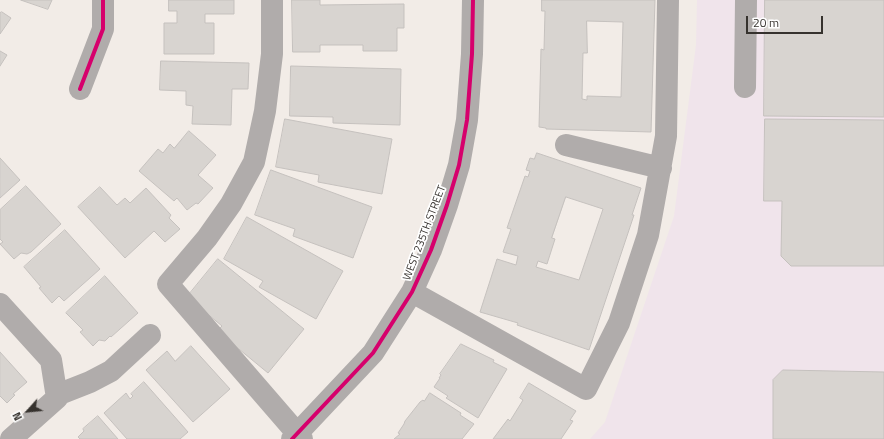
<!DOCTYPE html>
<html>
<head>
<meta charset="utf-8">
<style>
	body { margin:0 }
	#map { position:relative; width:884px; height:439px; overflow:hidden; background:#f2ece7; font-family:"Titillium Web",sans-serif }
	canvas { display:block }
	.north { position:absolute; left:8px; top:391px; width:40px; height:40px; -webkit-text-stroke:3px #fff; paint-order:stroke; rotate:243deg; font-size:11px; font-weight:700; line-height:16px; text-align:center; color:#36322e }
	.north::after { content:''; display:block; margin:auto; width:14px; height:18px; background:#36322e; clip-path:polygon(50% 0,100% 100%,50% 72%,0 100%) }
	.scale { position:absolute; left:746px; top:16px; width:77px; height:18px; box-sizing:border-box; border:2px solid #36322e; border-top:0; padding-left:5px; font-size:12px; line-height:14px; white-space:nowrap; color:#36322e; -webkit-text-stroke:3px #fff; paint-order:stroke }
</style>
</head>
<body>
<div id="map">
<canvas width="884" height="439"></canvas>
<div class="north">N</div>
<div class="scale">20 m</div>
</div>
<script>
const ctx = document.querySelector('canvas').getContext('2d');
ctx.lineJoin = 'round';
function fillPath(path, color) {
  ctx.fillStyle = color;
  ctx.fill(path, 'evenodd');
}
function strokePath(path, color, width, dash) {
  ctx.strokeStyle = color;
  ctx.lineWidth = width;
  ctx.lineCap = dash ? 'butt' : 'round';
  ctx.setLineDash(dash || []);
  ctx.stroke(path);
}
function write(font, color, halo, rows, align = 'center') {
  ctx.font = font + ' "Titillium Web",sans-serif';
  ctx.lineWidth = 3.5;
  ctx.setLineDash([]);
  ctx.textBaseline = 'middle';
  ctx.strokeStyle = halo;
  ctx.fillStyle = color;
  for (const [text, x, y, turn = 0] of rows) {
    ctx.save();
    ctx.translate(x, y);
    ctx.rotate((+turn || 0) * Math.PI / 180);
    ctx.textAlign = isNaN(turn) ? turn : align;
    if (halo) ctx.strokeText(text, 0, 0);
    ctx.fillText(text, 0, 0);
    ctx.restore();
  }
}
fillPath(new Path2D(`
	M697 0H884V439H590L605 422 674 216 696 45Z`), '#f0e4eb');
const building = new Path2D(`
	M21 0H52L48 9Z
	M169 0H234V14H205V23H214V54H164V23H177V11H169Z
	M292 0H320V5L404 4V28H397V51H363V45H320V52H293Z
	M542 0H655L651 132 546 129V128L539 127 541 49 544 50 545 11H542ZM587 21 623 22 621 97 587 96V100L582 99 583 53H587Z
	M765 0H884V117L764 116Z
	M2 12 11 18 0 34V13Z
	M0 51 7 55 0 66Z
	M161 61 249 63 248 89H232L231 125 192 124 193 106 186 105V91L160 90Z
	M291 66 401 69 400 125 333 123V117L290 116Z
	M285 119 392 139 382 194 318 182 319 175 276 167Z
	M765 119 884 120V266H791L781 256 782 201H764Z
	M189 131 216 155 198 175 213 188 198 204 196 203 187 210 177 198 174 201 139 171 158 149 163 153 170 144 174 148Z
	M537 153 641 188 632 215H634L589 350 517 325 518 323 480 312 497 259 516 265 518 256 503 252 511 229 507 228 525 176 528 177 530 171 526 170 530 158 534 159ZM566 197 603 209 579 280 536 267 538 261 547 264 555 239 552 238Z
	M0 158 20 180 0 198Z
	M271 170 372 207 353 258 293 236 295 229 255 215Z
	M26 186 61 224 31 252 27 254 21 253 14 259 0 244 3 242 0 239V210Z
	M100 187 117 205 125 198 130 203 146 188 171 215 169 218 180 229 165 242 154 231 125 258 78 207Z
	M247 217 343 271 316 319 259 287 263 281 224 259Z
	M65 230 100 269 64 301 59 296 52 303 39 288 41 287 24 267Z
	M218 259 304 329 268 373 217 331 222 326 187 297Z
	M105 276 138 313 111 337 110 336 105 341 99 340 93 346 80 332 83 330 66 313Z
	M461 344 494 360 493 362 507 369 478 418 446 398 448 396 434 387 440 378H439L441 375 440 374Z
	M191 346 230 389 193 422 146 370 167 351 175 361Z
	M0 352 27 382 13 394 15 395 7 403 0 396Z
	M783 370 884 372V439H773V380Z
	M144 382 188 432 180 439H127L104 413 126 393 130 399 133 396 131 394Z
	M529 383 576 411 570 420 573 421 561 439H493L508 419 510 421 523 400 520 398Z
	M430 393 461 413 460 415 474 424 462 439H394L400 434 398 433 404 424 405 421 420 402 423 400 424 401Z
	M98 416 118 439H80L78 437 84 431 83 429Z`);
fillPath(building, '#d8d4d0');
strokePath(building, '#c5c1be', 1);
strokePath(new Path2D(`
	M272 0V54L265 111 254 162 231 204 207 238 168 284 302 439
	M745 87 746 0
	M80 89 103 29V0
	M566 145 661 168
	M412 292 586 389 619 323 648 235 666 136 668 0
	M0 304 51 360 57 398 11 439
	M57 395 90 382 111 371 150 335
	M292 439 373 353 412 292 431 250 447 205 459 165 467 120 472 54 473 0`), '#b0acab', 22);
strokePath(new Path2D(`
	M80 89 103 29V0
	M292 439 373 353 412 292 431 250 447 205 459 165 467 120 472 54 473 0`), '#d6006c', 4);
write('11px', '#36322e', '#fff', [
	["WEST 235TH STREET",425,233,-69]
]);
</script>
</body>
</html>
